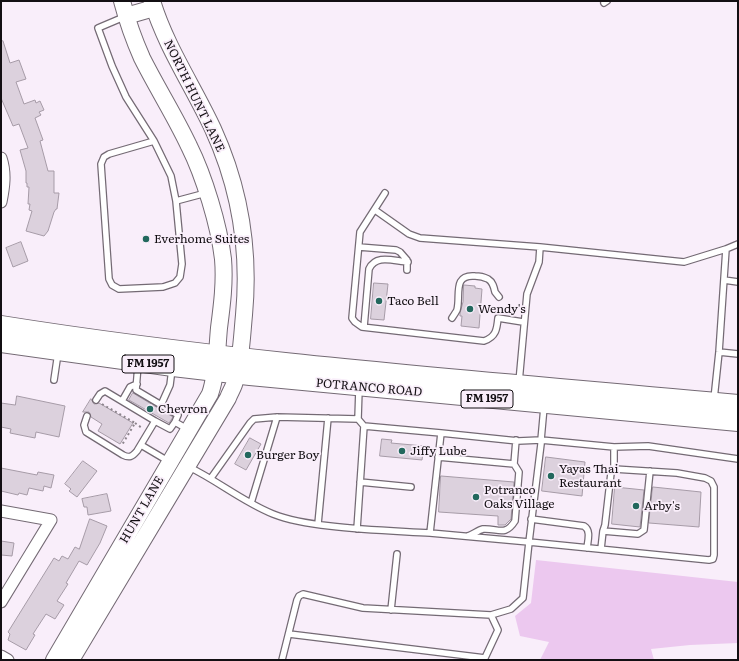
<!DOCTYPE html>
<html>
<head>
<meta charset="utf-8">
<style>
	body { margin:0 }
	#map { position:relative; width:739px; height:661px; overflow:hidden; background:#f9eefa; font-family:Literata,serif }
	canvas { display:block }
	.frame { position:absolute; inset:0; border:2px solid #130f13; pointer-events:none }
</style>
</head>
<body>
<div id="map">
<canvas width="739" height="661"></canvas>
<div class="frame"></div>
</div>
<script>
const ctx = document.querySelector('canvas').getContext('2d');
ctx.lineJoin = 'round';
function fillPath(path, color) {
  ctx.fillStyle = color;
  ctx.fill(path, 'evenodd');
}
function strokePath(path, color, width, dash) {
  ctx.strokeStyle = color;
  ctx.lineWidth = width;
  ctx.lineCap = dash ? 'butt' : 'round';
  ctx.setLineDash(dash || []);
  ctx.stroke(path);
}
function write(font, color, halo, rows, align = 'center') {
  ctx.font = font + ' Literata,serif';
  ctx.lineWidth = 3.5;
  ctx.setLineDash([]);
  ctx.textBaseline = 'middle';
  ctx.strokeStyle = halo;
  ctx.fillStyle = color;
  for (const [text, x, y, turn = 0] of rows) {
    ctx.save();
    ctx.translate(x, y);
    ctx.rotate((+turn || 0) * Math.PI / 180);
    ctx.textAlign = isNaN(turn) ? turn : align;
    if (halo) ctx.strokeText(text, 0, 0);
    ctx.fillText(text, 0, 0);
    ctx.restore();
  }
}
fillPath(new Path2D(`
	M536 560 738 582V643L690 645 651 649 654 660H540L549 642 520 636 515 616 531 603Z`), '#ecc8ef');
const building = new Path2D(`
	M3 41 10 63 19 60 26 79 16 82 24 104 35 100 36 103 40 101 44 110 39 112 41 115 35 118 43 140 40 141 48 171H54V193H59L57 209H56L54 212 48 231 44 236 26 231 32 211 29 210 30 204H28L29 187H27V183H26V171L20 150 28 148 19 124 13 126 1 98V42Z
	M21 242 28 261 13 267 6 248Z
	M374 283 388 284 384 320 371 319Z
	M464 285 475 286V288L482 289 479 328 461 326 462 316H460V313L463 302Z
	M133 393 173 417 169 423 129 400Z
	M17 396 65 406 59 437 36 432 35 438 10 433 11 429 1 427V403L15 405Z
	M91 399 94 404 99 403 133 423 120 444 98 431 102 424 91 417 89 412H83Z
	M250 438 261 444 246 470 235 464Z
	M382 439 392 440 391 443 424 446 422 460 380 456Z
	M546 457 585 462 582 496 542 491Z
	M83 461 97 471 77 497 69 491 71 489 65 484Z
	M1 468 37 475 38 472 54 475 51 488 44 486 43 491 29 488 27 495 19 493 18 495 1 491Z
	M441 476 514 482 511 519 505 525H498V516L439 512Z
	M615 487 644 490 640 527 612 524Z
	M653 487 701 492 699 527 649 523Z
	M107 494 111 511 88 515 87 507H84L82 499Z
	M90 519 107 526 100 543 87 565 79 561 66 583 68 584 57 601 64 605 55 619 46 614 33 634 35 635 26 650 8 640 10 634 8 632 54 558 59 561 62 556 68 559 75 547 79 549Z
	M1 541 14 543 12 556 1 555Z`);
fillPath(building, '#dcd1dd');
strokePath(building, '#a69ba7', 1);
const lane = new Path2D(`
	M604 3 607 1
	M124 17 98 28 112 66 126 97 154 141 171 176 176 201 182 264 180 277 175 283 163 287 119 289 112 285 109 279 101 164 104 157 109 154 154 141
	M385 193 360 232 352 318 355 322 362 327 484 341C496 337 497 329 498 318L523 322
	M176 201 206 193
	M375 210 409 234 420 238 540 247 684 262 726 249
	M359 247 396 250 400 252 407 260V270
	M724 280 738 282
	M452 318C454 315 456 312 457 310 461 296 452 274 475 276 479 276 484 277 488 279 493 282 494 287 495 292L499 297
	M364 327 369 269C376 254 393 261 408 262
	M719 352 738 354
	M138 365 136 390 178 415 175 422
	M54 380 58 353
	M519 382 527 294 539 262 540 247
	M714 399 719 352 726 249 738 244
	M122 401 130 387 137 384
	M161 405 170 385 172 369
	M87 416 84 425 86 432 123 455C129 458 132 457 137 451L155 421 105 391 100 394 96 400
	M155 421 170 429 175 422 189 430
	M364 426 441 433
	M141 445 168 461
	M614 447 648 446 738 459
	M438 457 514 464 516 440
	M189 467C218 481 243 502 273 514 291 521 311 524 330 526 363 530 396 531 430 533L441 433 518 441 541 440 614 447V469L677 473 705 478 711 481 714 487V555L713 559 709 560 529 542 541 444V440L544 407
	M211 478 250 423 254 419 277 417 358 419
	M360 482 411 487
	M251 503 277 417
	M531 519 584 526C591 530 588 540 587 548
	M318 524 328 418
	M357 529 364 426 358 419 359 389
	M603 531 605 525 611 473 614 469
	M430 533 529 542 523 598 511 609 491 615
	M468 536C473 534 479 530 483 529 498 528 505 537 515 521L519 472 514 464
	M601 549 603 531 638 534 644 530 650 471
	M391 610 397 554
	M289 634 485 658
	M282 660 297 600 299 596 303 594 363 608 491 615 498 630 484 660`);
const street = new Path2D(`
	M1 158C6 173 4 187 1 202
	M1 511 51 520 1 602
	M1 656 8 660`);
const secondary = new Path2D(`
	M126 16 154 8
	M54 660 210 394C217 374 217 349 219 328 222 305 225 282 223 259 219 225 204 176 189 146 175 116 157 88 142 58 134 40 127 20 122 1
	M71 660 228 398C230 392 234 387 235 381 241 363 242 335 244 315 250 251 240 188 213 129 193 86 166 47 152 1`);
const primary = new Path2D(`
	M1 325C245 364 492 381 738 404
	M1 343 173 367 250 376 738 422`);
strokePath(lane, '#746a74', 8);
strokePath(street, '#746a74', 13);
strokePath(secondary, '#746a74', 18);
strokePath(primary, '#746a74', 20);
strokePath(new Path2D(`
	M102 404 135 423 122 445
	M135 423 142 428`), '#8c848c', 2, [2, 3]);
strokePath(lane, '#fff', 5.5);
strokePath(street, '#fff', 11);
strokePath(secondary, '#fff', 16);
strokePath(primary, '#fff', 18);
for (const [x, y, r, color] of [
	[146,239,4,"#22685d"],
	[379,301,4,"#22685d"],
	[470,309,4,"#22685d"],
	[150,409,4,"#22685d"],
	[402,451,4,"#22685d"],
	[248,455,4,"#22685d"],
	[551,476,4,"#22685d"],
	[476,497,4,"#22685d"],
	[636,506,4,"#22685d"]
]) {
  const dot = new Path2D();
  dot.arc(x, y, r, 0, 2 * Math.PI);
  ctx.fillStyle = color;
  ctx.fill(dot);
  strokePath(dot, '#f9eefa', 1.5);
}
for (const [x, y, w] of [
	[148,364,52],
	[487,399,52]
]) {
  const box = new Path2D();
  box.roundRect(x - w / 2, y - 9, w, 18, 3);
  ctx.fillStyle = '#f9eefa';
  ctx.fill(box);
  strokePath(box, '#130f13', 1);
}
write('bold 11px', '#130f13', null, [
	["FM 1957",148,364],
	["FM 1957",487,399]
]);
write('12px', '#130f13', '#f9eefa', [
	["NORTH HUNT LANE",194,96,64],
	["POTRANCO ROAD",369,388,5],
	["HUNT LANE",142,510,-60]
]);
write('12px', '#130f13', '#f9eefa', [
	["Everhome Suites",154,239],
	["Taco Bell",387,301],
	["Wendy's",478,309],
	["Chevron",158,409],
	["Jiffy Lube",410,451],
	["Burger Boy",256,455],
	["Yayas Thai",559,469],
	["Restaurant",559,483],
	["Potranco",484,490],
	["Oaks Village",484,504],
	["Arby's",644,506]
], 'left');
</script>
</body>
</html>
